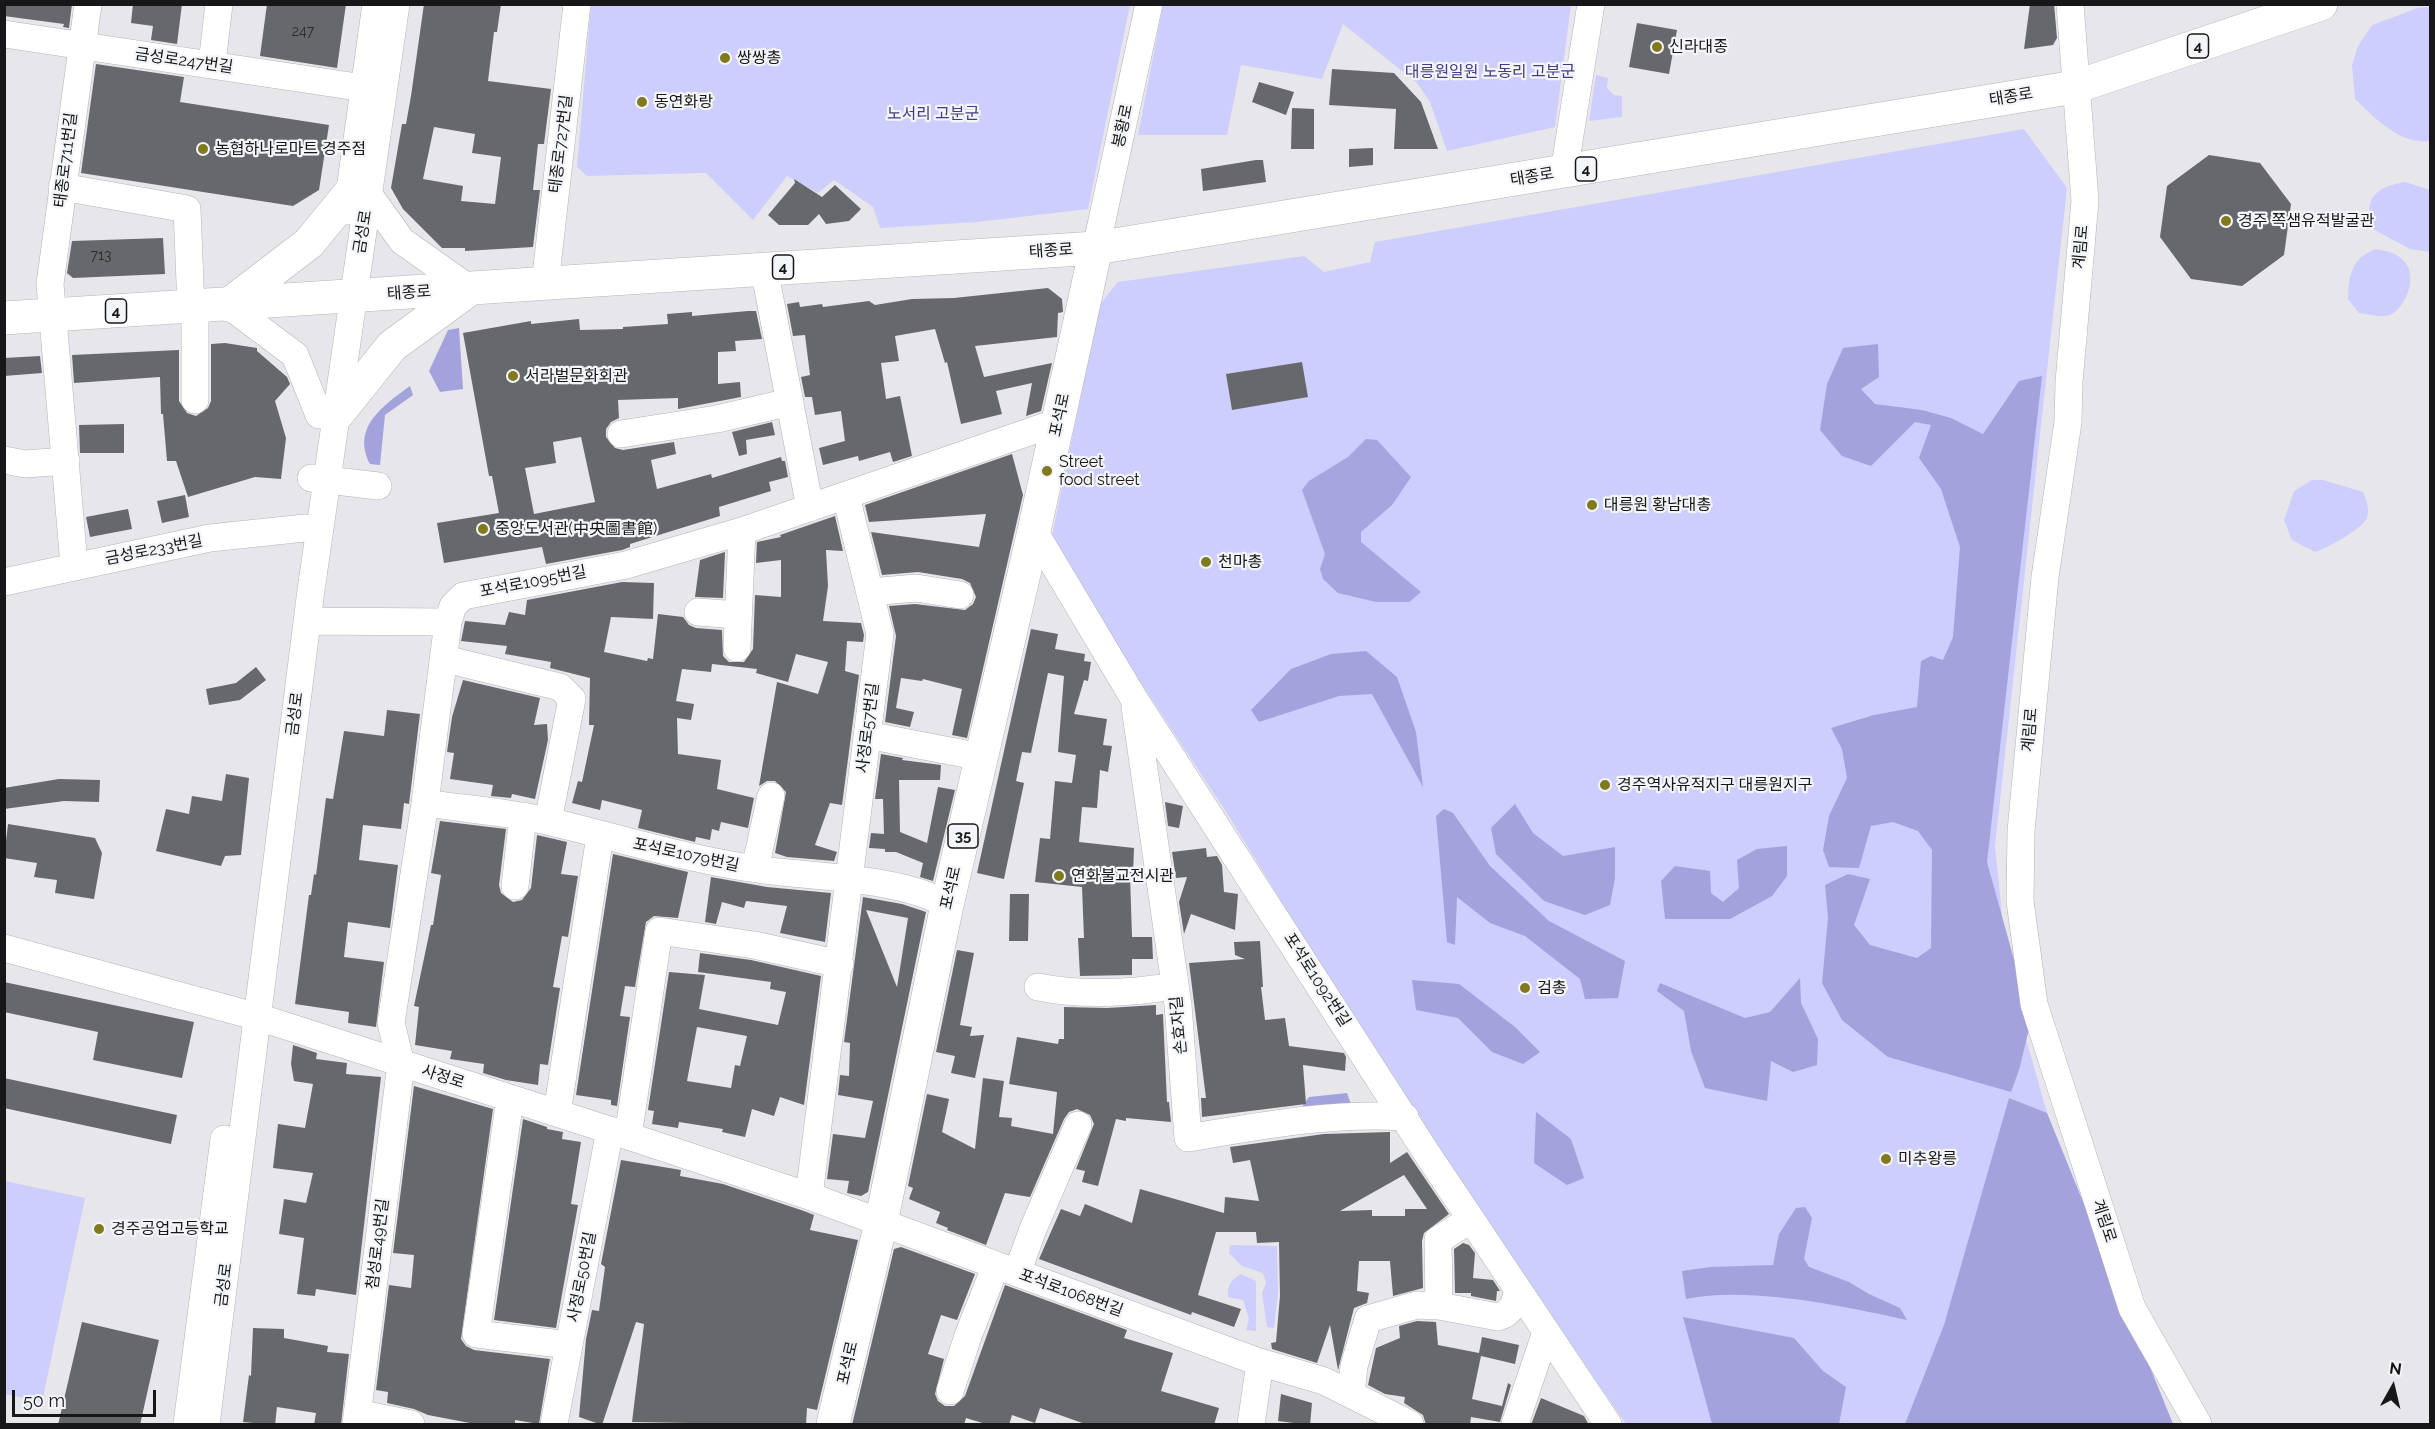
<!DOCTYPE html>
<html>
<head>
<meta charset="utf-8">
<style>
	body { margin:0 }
	#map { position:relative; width:2435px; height:1429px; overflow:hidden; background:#e7e7eb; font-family:Raleway,sans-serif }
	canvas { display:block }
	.frame { position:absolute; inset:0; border:6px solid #171719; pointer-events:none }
	.north { position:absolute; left:2363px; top:1357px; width:60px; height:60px; -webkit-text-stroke:4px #f4f5f9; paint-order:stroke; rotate:8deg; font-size:16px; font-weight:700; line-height:24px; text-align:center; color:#171719 }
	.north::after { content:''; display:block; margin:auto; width:21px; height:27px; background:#171719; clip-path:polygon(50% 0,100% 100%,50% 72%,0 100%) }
	.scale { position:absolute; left:12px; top:1390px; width:144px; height:27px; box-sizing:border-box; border:3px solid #171719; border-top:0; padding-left:8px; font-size:18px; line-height:21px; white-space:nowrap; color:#171719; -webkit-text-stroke:4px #f4f5f9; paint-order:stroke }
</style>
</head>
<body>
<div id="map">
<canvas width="2435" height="1429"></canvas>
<div class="frame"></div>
<div class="north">N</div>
<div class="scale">50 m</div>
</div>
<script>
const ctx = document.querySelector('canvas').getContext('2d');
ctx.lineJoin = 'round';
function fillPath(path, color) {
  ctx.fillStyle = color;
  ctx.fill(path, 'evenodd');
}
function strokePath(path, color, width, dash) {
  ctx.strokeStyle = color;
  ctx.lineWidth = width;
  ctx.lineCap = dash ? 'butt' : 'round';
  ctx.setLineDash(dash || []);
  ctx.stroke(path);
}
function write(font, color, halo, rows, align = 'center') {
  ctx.font = font + ' Raleway,"Noto Sans KR",sans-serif';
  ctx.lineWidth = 4.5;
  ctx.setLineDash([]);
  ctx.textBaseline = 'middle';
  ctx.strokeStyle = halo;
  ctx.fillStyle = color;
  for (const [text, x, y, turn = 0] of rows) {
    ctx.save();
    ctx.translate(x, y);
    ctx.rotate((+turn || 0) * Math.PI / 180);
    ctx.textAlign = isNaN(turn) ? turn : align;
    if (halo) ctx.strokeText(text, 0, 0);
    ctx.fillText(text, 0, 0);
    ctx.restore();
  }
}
fillPath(new Path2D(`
	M591 5H1130L1088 209 977 222 880 228 873 207 834 180 818 193 787 176 753 220 706 173 587 176 577 167Z
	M1163 5H1571L1555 127 1447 151 1430 102 1417 83 1343 24 1322 79 1241 65 1227 135H1138Z
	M2430 7V141C2400 145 2375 118 2355 99L2352 65 2358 46 2372 25 2418 8Z
	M1596 75 1608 78 1607 88 1614 95 1622 96V117L1589 121Z
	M2024 129 2067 188 1995 846 2003 926 2021 1021 2047 1113 2173 1424H1626L1424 1133 1228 815 1050 545 1100 304 1118 282 1304 256 1324 272 1370 262 1375 242Z
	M2405 182 2430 190V252L2410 249 2373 229C2362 198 2376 187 2405 182Z
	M2376 249C2386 251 2395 252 2403 260 2418 274 2408 304 2392 314 2383 319 2368 314 2359 313L2348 299C2349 275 2351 258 2376 249Z
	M2312 480H2323L2363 492C2367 501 2371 513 2365 521 2359 530 2326 549 2315 552L2292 540 2284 520 2294 491Z
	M5 1181 85 1198 42 1402 5 1394Z
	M1230 1245 1277 1246 1278 1293 1274 1328 1267 1327 1262 1293 1266 1283 1263 1273 1242 1266 1229 1253Z
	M1241 1274 1256 1281V1331L1246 1330 1249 1319 1243 1300 1228 1297C1227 1286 1231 1280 1241 1274Z`), '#cdcdfe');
fillPath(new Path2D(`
	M459 328 463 389 440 392 429 371 448 330Z
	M1878 344 1879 377 1861 389 1875 404 1922 410 1951 418 1983 434 2019 381 2042 376 1987 862 2031 1021 2019 1070 2011 1092 1888 1057 1842 1020 1822 983 1828 918 1825 885 1848 874 1870 879 1854 925 1870 945 1917 958 1931 948 1932 850 1918 831 1893 822 1871 826 1859 868 1829 867 1823 850 1829 816 1847 778 1842 749 1831 728 1874 715 1917 707 1921 661 1931 656 1943 660 1953 637 1960 547 1941 489 1919 458 1931 425 1915 422 1871 466 1842 456 1820 430 1827 384 1843 348Z
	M410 386 413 395 385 415 380 465 370 464C351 427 384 405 410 386Z
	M1366 651 1397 677 1416 732 1423 787 1372 694 1339 696 1259 722 1251 710 1291 669 1331 654Z
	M1515 804 1533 833 1563 856 1615 847V878L1610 905 1585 915 1544 901 1496 854 1491 828Z
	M1444 809 1453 813 1490 866 1549 921 1625 961 1618 998 1585 999 1580 979 1525 936 1490 923 1457 897 1455 945 1447 942 1436 816Z
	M1787 846V876L1772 896 1730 919H1665L1661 881 1675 866 1710 871 1711 893 1723 902 1739 888 1737 860 1757 849Z
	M1800 978 1801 1003 1818 1039 1817 1065 1793 1072 1771 1061 1767 1101 1705 1088 1691 1051 1684 1011 1657 991 1660 983 1745 1018 1770 1012Z
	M1412 980 1459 984 1515 1027 1540 1052 1523 1064 1492 1052 1458 1018 1416 1010Z
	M1347 1093 1352 1107 1304 1113 1303 1105 1309 1097Z
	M2009 1098 2047 1113 2173 1424H1905L1944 1325Z
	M1536 1112 1571 1139 1584 1178 1567 1185 1534 1163Z
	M1805 1207 1812 1218 1804 1259 1809 1267 1849 1282 1869 1294 1900 1308 1907 1320C1842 1306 1750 1286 1686 1299L1682 1271 1711 1267 1773 1265 1779 1234 1796 1208Z
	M1683 1317 1794 1338 1823 1371 1846 1387 1839 1424H1712Z`), '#a3a2dc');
fillPath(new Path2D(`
	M1366 439 1377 440 1411 477 1392 505 1361 532V542L1421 592 1409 602H1376L1338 593 1323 579 1320 569 1325 554 1302 490 1309 481 1348 457Z`), '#a6a5e0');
fillPath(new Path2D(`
	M4 4H72L69 28 63 27 64 24 4 16Z
	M133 4H182L177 44 151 40 153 26 131 23Z
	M267 4H346L337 68 260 56Z
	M424 4H501L497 32H494L488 81 551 89 544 144H538L533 190H540L533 247 465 251V248H442L403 209 391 188 402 124H406L411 96ZM434 127 475 134 472 153 501 157 495 204 461 201 463 186 423 179Z
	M2030 4H2054L2057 38 2053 45 2024 49Z
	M1637 23 1677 30 1669 74 1629 67Z
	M96 64 184 77 180 102 329 125 319 190 293 206 81 173Z
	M1332 69 1394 73 1421 102 1438 149H1394L1396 109 1329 105Z
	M1259 82 1294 92 1286 115 1252 102Z
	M1292 108 1314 109V149H1291Z
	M1373 148V165L1349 167V149Z
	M2209 155 2260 163 2291 204 2284 255 2242 286 2191 279 2160 237 2167 186Z
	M1256 160H1263L1266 182 1203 191 1201 169Z
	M794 179 822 197 835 185 861 209 849 221 826 224 819 214 808 225H779L768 215 795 183Z
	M163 238 165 274 73 278 67 273 72 241Z
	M1048 288 1062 299 1063 312 1058 313 1057 337 975 346 984 377 1052 363 1041 411 1026 416 1032 383 996 391 1002 414 961 424 947 362 945 363 935 329 895 336 899 361 881 363 886 399 900 396 912 456 893 462 890 452 859 461 858 456 823 465 819 448 845 441 841 411 815 415 812 397H805L801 377 810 375 805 335 793 336 787 304 799 302 800 307 822 304 823 307 869 301 875 305 912 299 954 298Z
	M748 311H756L762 339 735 341 736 351 718 352V384L740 382 741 397 678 409V398L618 400 619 418 611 422 606 429V437L615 448 623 450 674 442 676 454 651 460 657 489 711 474 712 478 781 457 782 461H785L788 477 769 482 771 491 719 507 720 516 630 544V547L622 550 546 564 542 547 444 563 437 523 499 513 492 476H489L463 333 531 321V324L579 319 580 330 623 329V327L668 324 667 314 692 312V316ZM581 437 595 502 534 514 525 468 556 463 553 442Z
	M225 343 257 348V351L287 377 290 384 275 401 286 438 281 479 255 477 188 497 176 461H167L163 414H161L160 377 74 383 72 355 179 350V401L187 413 196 416 208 408 211 401V344Z
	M40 356 42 373 4 376V358Z
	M1302 362 1308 397 1232 410 1226 374Z
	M772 422 775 435 746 440 747 454 739 456 732 432Z
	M124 424V453H80L79 425Z
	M1012 454 1023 495 967 738 952 735 962 689 923 679 922 681 901 678 896 708 914 712 910 727 885 722 896 636 889 606 915 604 965 610 973 604 976 597 970 583 962 579 918 572 882 575 871 532 979 547 986 514 869 522 865 505Z
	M185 495 189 517 162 523 157 501Z
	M128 509 132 529 90 537 86 517Z
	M835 516 843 551 826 550 828 586 823 621 861 623 864 635 863 642 847 641 845 671 859 675 842 805 830 803 815 845 837 852 834 861 787 857 775 853 786 792 775 781H767L759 786 777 682 818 694 828 662 796 654 788 682 756 673 757 669 712 664 711 672 682 669 676 701 694 704 691 720 677 718 678 754 721 760 717 789 754 798 748 828 721 822 719 831 712 829 710 840 696 837 695 842 638 828 642 810 602 800 600 810 572 803 578 781 582 782 594 725H589L590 678 550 668 551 662 505 654 507 646 461 641 465 621 505 625 509 612 525 615 527 600 622 582 654 583 653 619 611 617 604 652 647 661 648 658 653 659 658 614 683 617 689 625 696 628 722 630 723 656 729 662H744L753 649 755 595 781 597V560L756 563 757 542 781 537 780 535Z
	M725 552 723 598 695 597 700 560Z
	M1031 629 1058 634 1055 649 1085 654 1084 661 1091 662 1088 681 1084 680 1074 714 1107 719 1103 745 1112 746 1108 772 1100 770 1097 808 1082 807 1079 842 1134 848 1133 875H1130L1132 937H1152L1153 959H1132V975L1080 976 1078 938H1084L1082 887 1035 882 1040 838 1050 839 1055 781 1072 783 1076 755 1058 752 1064 676 1048 673 1031 753 1022 752 1016 781 1024 783 1004 879 977 873Z
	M256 667 266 680 240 700 209 705 206 689 236 683Z
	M463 680 540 698 534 725 547 724 548 740 535 799 512 794 511 798 491 796 493 785 450 779 454 753 447 752 452 717Z
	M387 710 420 714 409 804 404 803 401 829 363 825 359 860 398 865 390 928 348 922 344 957 384 962 376 1027 348 1023 349 1012 295 1004 309 895H311L314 874 316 875 326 798 333 799 344 731 384 736Z
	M881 754 903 758 902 760 941 765 940 780H899L900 832 927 843 938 787 955 790 933 881 920 877 923 863 896 852H885V849L869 848 871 833 884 834 883 799H875Z
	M226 774 249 778 241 855 225 856 221 866 156 851 166 809 189 814 192 796 222 801Z
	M59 779 100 780 99 802 64 801 4 809V788Z
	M1165 802 1183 806 1179 828 1168 826Z
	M440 821 506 829 499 885 501 893 513 902 522 900 531 888 537 835 567 842 561 874 578 876 568 937 562 936 553 987 560 988 548 1065 540 1064 538 1085 506 1080 483 1073 484 1064 450 1059 452 1051 415 1045 419 1007 414 1006 431 925H433L441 875 431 873Z
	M8 824 95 838 102 853 94 899 55 893 57 880 34 877 37 863 4 858Z
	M1206 848 1207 857 1217 856 1222 865 1224 892 1238 894 1235 930 1191 914 1184 934 1179 902 1187 877 1176 878 1172 852Z
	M613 854 688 872 678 918 654 916 646 922 635 987 625 986 620 1016 630 1017 617 1106 611 1105V1100L576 1095Z
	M711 877 767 887 831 893 825 942 780 933 787 906 746 901 744 908 722 902 716 924 705 922Z
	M1010 894H1029L1028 941H1009Z
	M863 897 902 904 926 912 868 1192 861 1196 847 1193 849 1181 827 1179 833 1134 865 1138 873 1101 838 1095 840 1075 849 1076 850 1043 844 1042ZM866 910 908 918 897 987Z
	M1260 941 1263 987H1261L1265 1020 1285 1018 1289 1046 1344 1053 1346 1057 1345 1071 1303 1065 1306 1104 1202 1117 1201 1098H1206L1189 963 1245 959 1235 955 1234 942Z
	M957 950 974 953 960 1025 972 1027 970 1036 984 1035 975 1078 951 1073 955 1056 936 1052Z
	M700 953 751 960 821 976 804 1105 780 1097 774 1116 752 1109 745 1137 722 1132 723 1129 679 1122 678 1128 652 1124 654 1111 648 1110 669 972 705 975 699 1009 778 1025 786 992 770 989 771 982 698 972ZM697 1027 747 1036 740 1066 735 1065 731 1088 687 1081Z
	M4 982 194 1022 182 1078 93 1060 98 1032 4 1012Z
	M1156 1005V1015L1163 1014 1167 1102H1169L1171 1122 1126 1118V1121L1116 1119 1098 1186 1082 1182 1085 1171 1076 1169 1094 1124 1090 1115 1077 1109 1069 1112 1064 1119 1030 1197 1005 1193 986 1245 947 1230 948 1228 936 1223 940 1212 909 1199 913 1188 908 1186 927 1094 949 1099 942 1132 975 1149 983 1078 1004 1081 999 1117 1012 1118 1011 1126 1053 1134 1057 1092 1009 1084 1017 1037 1058 1044 1059 1039H1064V1007L1107 1008Z
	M293 1045 317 1053 316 1059 347 1063 346 1074 381 1077 356 1295 316 1289 315 1296 297 1294 304 1238 279 1234 284 1199 306 1203 313 1173 273 1168 278 1124 305 1128 313 1084 294 1081 291 1064Z
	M4 1078 177 1115 171 1144 4 1108Z
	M414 1086 493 1109 461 1339 466 1346 474 1350 550 1359 539 1424 515 1420V1425H480L428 1415 414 1409 387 1403 388 1392 376 1390 389 1285 411 1288 414 1255 393 1253Z
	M523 1119 547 1127V1129L563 1132 562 1139 581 1142 571 1204 578 1205 556 1328 494 1320Z
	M1390 1132V1163L1407 1152 1449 1214 1424 1233 1422 1241 1423 1288 1393 1296 1390 1261H1359L1357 1291 1369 1293 1367 1303 1354 1308 1338 1370 1330 1325 1317 1363 1272 1349 1271 1343 1276 1342 1280 1296 1279 1242 1257 1243 1256 1232H1216L1198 1295 1241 1309 1234 1327 1192 1312 1191 1315 1039 1259 1061 1209 1080 1216 1085 1204 1132 1223 1140 1189 1224 1213 1225 1197 1259 1201 1250 1160 1233 1163 1230 1147 1324 1134ZM1404 1175 1427 1209H1405V1216H1372V1210L1340 1211Z
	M621 1160 681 1170 680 1176 723 1184 804 1211 814 1215 810 1230 858 1240 817 1410 807 1408 806 1425 632 1422 644 1324 636 1322 602 1425 579 1417 586 1339 592 1310 599 1311 605 1267 601 1264Z
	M1463 1243 1469 1245 1475 1253 1473 1278 1493 1280 1500 1291H1497L1496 1301 1471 1296V1293H1455L1454 1249Z
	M901 1247 975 1274 957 1320 941 1315 928 1354 944 1359 935 1394 938 1401 945 1406H954L965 1396 1005 1285 1127 1330 1124 1338 1173 1353 1161 1391 1219 1408 1214 1425H1088L1040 1408 1035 1423 1012 1415 1009 1425H989L966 1418 964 1425H852L894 1249Z
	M1417 1321 1436 1322 1438 1345 1479 1353 1482 1337 1519 1345 1515 1364 1481 1356 1472 1399 1502 1406 1508 1383 1511 1385 1500 1422 1471 1417 1470 1425H1426L1423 1415 1404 1403 1405 1397 1385 1394 1368 1385 1376 1348 1400 1338 1399 1326Z
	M82 1322 159 1340 140 1425H58Z
	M253 1328 284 1329V1338L328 1346 327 1352 349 1354 341 1425H314L316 1413 277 1407 275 1425 243 1422 249 1375 251 1376Z
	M1281 1394 1312 1403 1310 1425 1278 1421Z
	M1541 1398 1584 1416 1589 1425H1531Z`), '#67686b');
const minor = new Path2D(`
	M2070 4 2085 201 2069 382 2068 422 2045 577 2021 831 2020 901 2034 1004 2132 1308 2198 1424
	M4 34 364 88
	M212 64 219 4
	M1564 172 1591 4
	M62 187 187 209 191 307
	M369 195 402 241 470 289
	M347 211 376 4
	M1096 248 1149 4
	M764 268 810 508
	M545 284 577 4
	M228 305 295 355 319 415
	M195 307V400
	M621 434 717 419 790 402
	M4 460 25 464 66 461
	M311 478 378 486
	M1034 531 1133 697 1426 1152 1608 1424
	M74 565 50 284 88 4
	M4 582 210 538 305 528
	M870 592 916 588 960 595
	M698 612 738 615
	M307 621 448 622
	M737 648 742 531
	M445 659 560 687 572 699 548 821
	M1135 707 1178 1005 1188 1138C1260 1126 1331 1112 1405 1117
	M867 735 981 757
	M425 803C466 809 507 812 547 821 616 837 685 859 756 869 808 877 903 877 947 905
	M755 869 771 796
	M515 886 523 816
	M4 948 258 1017 628 1136 809 1196 1256 1361 1324 1381 1410 1424
	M1038 987C1084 996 1129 993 1175 986
	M510 1099 476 1334 569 1345
	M557 1113 600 836
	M628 1136 659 931 754 945 840 964
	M809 1196 880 634 846 496
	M1471 1219 1438 1240 1439 1306 1498 1317C1512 1313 1515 1303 1518 1290
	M1017 1273 1033 1229 1078 1125
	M950 1391 968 1336 996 1265
	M1351 1394 1354 1366 1368 1319 1417 1305 1439 1306
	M357 1413 411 1424
	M187 1424 224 1139
	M206 1424 311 590 396 4
	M356 1424 401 1064 391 1023 425 803 448 622 453 606 463 596 626 565 742 531 1058 422
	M554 1424 610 1130
	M1251 1424 1260 1363
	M1515 1424 1544 1338`);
const major = new Path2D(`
	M228 305 309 243 350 193
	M4 318 1096 248 2075 87 2321 4
	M336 416 392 346 470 289
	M833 1424 881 1223 947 905 1034 531 1096 248`);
strokePath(minor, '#b3b3b7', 28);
strokePath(major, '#b3b3b7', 34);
strokePath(minor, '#fff', 27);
strokePath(major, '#fff', 33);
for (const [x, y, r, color] of [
	[1657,47,6,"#80791e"],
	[725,58,6,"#80791e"],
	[642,102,6,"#80791e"],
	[203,149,6,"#80791e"],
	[2226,221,6,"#80791e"],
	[513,376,6,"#80791e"],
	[1047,471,6,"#80791e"],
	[1592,505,6,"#80791e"],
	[483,529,6,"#80791e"],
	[1206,562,6,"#80791e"],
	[1605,785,6,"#80791e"],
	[1059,876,6,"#80791e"],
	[1525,988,6,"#80791e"],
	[1886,1159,6,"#80791e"],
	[99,1229,6,"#80791e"]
]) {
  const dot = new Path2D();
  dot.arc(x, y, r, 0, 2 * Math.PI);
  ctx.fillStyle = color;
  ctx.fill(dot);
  strokePath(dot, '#f4f5f9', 2);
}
write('14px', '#2b2b2e', null, [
	["247",303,32],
	["713",101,256]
]);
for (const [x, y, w] of [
	[2198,46,21],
	[1586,169,21],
	[783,267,21],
	[116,311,21],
	[963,836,30]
]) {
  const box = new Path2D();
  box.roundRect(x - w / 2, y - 12, w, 24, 4.5);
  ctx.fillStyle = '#f4f5f9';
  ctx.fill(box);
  strokePath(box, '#171719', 1.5);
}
write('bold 15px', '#171719', null, [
	["4",2198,46],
	["4",1586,169],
	["4",783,267],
	["4",116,311],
	["35",963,836]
]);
write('16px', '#171719', '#f4f5f9', [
	["신라대종",1669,47],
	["쌍쌍총",737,58],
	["동연화랑",654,102],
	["농협하나로마트 경주점",215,149],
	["경주 쪽샘유적발굴관",2238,221],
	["서라벌문화회관",525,376],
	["Street",1059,462],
	["food street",1059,480],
	["대릉원 황남대총",1604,505],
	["중앙도서관(中央圖書館)",495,529],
	["천마총",1218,562],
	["경주역사유적지구 대릉원지구",1617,785],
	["연화불교전시관",1071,876],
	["검총",1537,988],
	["미추왕릉",1898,1159],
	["경주공업고등학교",111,1229]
], 'left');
write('16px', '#171719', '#f4f5f9', [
	["금성로247번길",184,61,8],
	["태종로",2011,97,-9],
	["봉황로",1123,126,-78],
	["태종로727번길",561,144,-83],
	["태종로711번길",66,160,-83],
	["태종로",1532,177,-9],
	["금성로",363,232,-81],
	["계림로",2081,247,-85],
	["태종로",1051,251,-4],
	["태종로",409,293,-4],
	["포석로",1060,415,-78],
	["금성로233번길",154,550,-11],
	["포석로1095번길",533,582,-11],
	["금성로",295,714,-83],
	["사정로57번길",868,728,-83],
	["계림로",2030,730,-85],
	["포석로1079번길",686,855,12],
	["포석로",951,888,-77],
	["포석로1092번길",1317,980,57],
	["손효자길",1179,1025,-95],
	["사정로",443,1077,18],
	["계림로",2104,1221,72],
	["첨성로49번길",378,1244,-83],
	["사정로50번길",582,1277,-79],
	["금성로",224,1285,-83],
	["포석로1068번길",1071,1293,20],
	["포석로",848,1363,-77]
]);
write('16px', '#443d83', '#f4f5f9', [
	["대릉원일원 노동리 고분군",1490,72],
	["노서리 고분군",933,114]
]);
</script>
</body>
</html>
